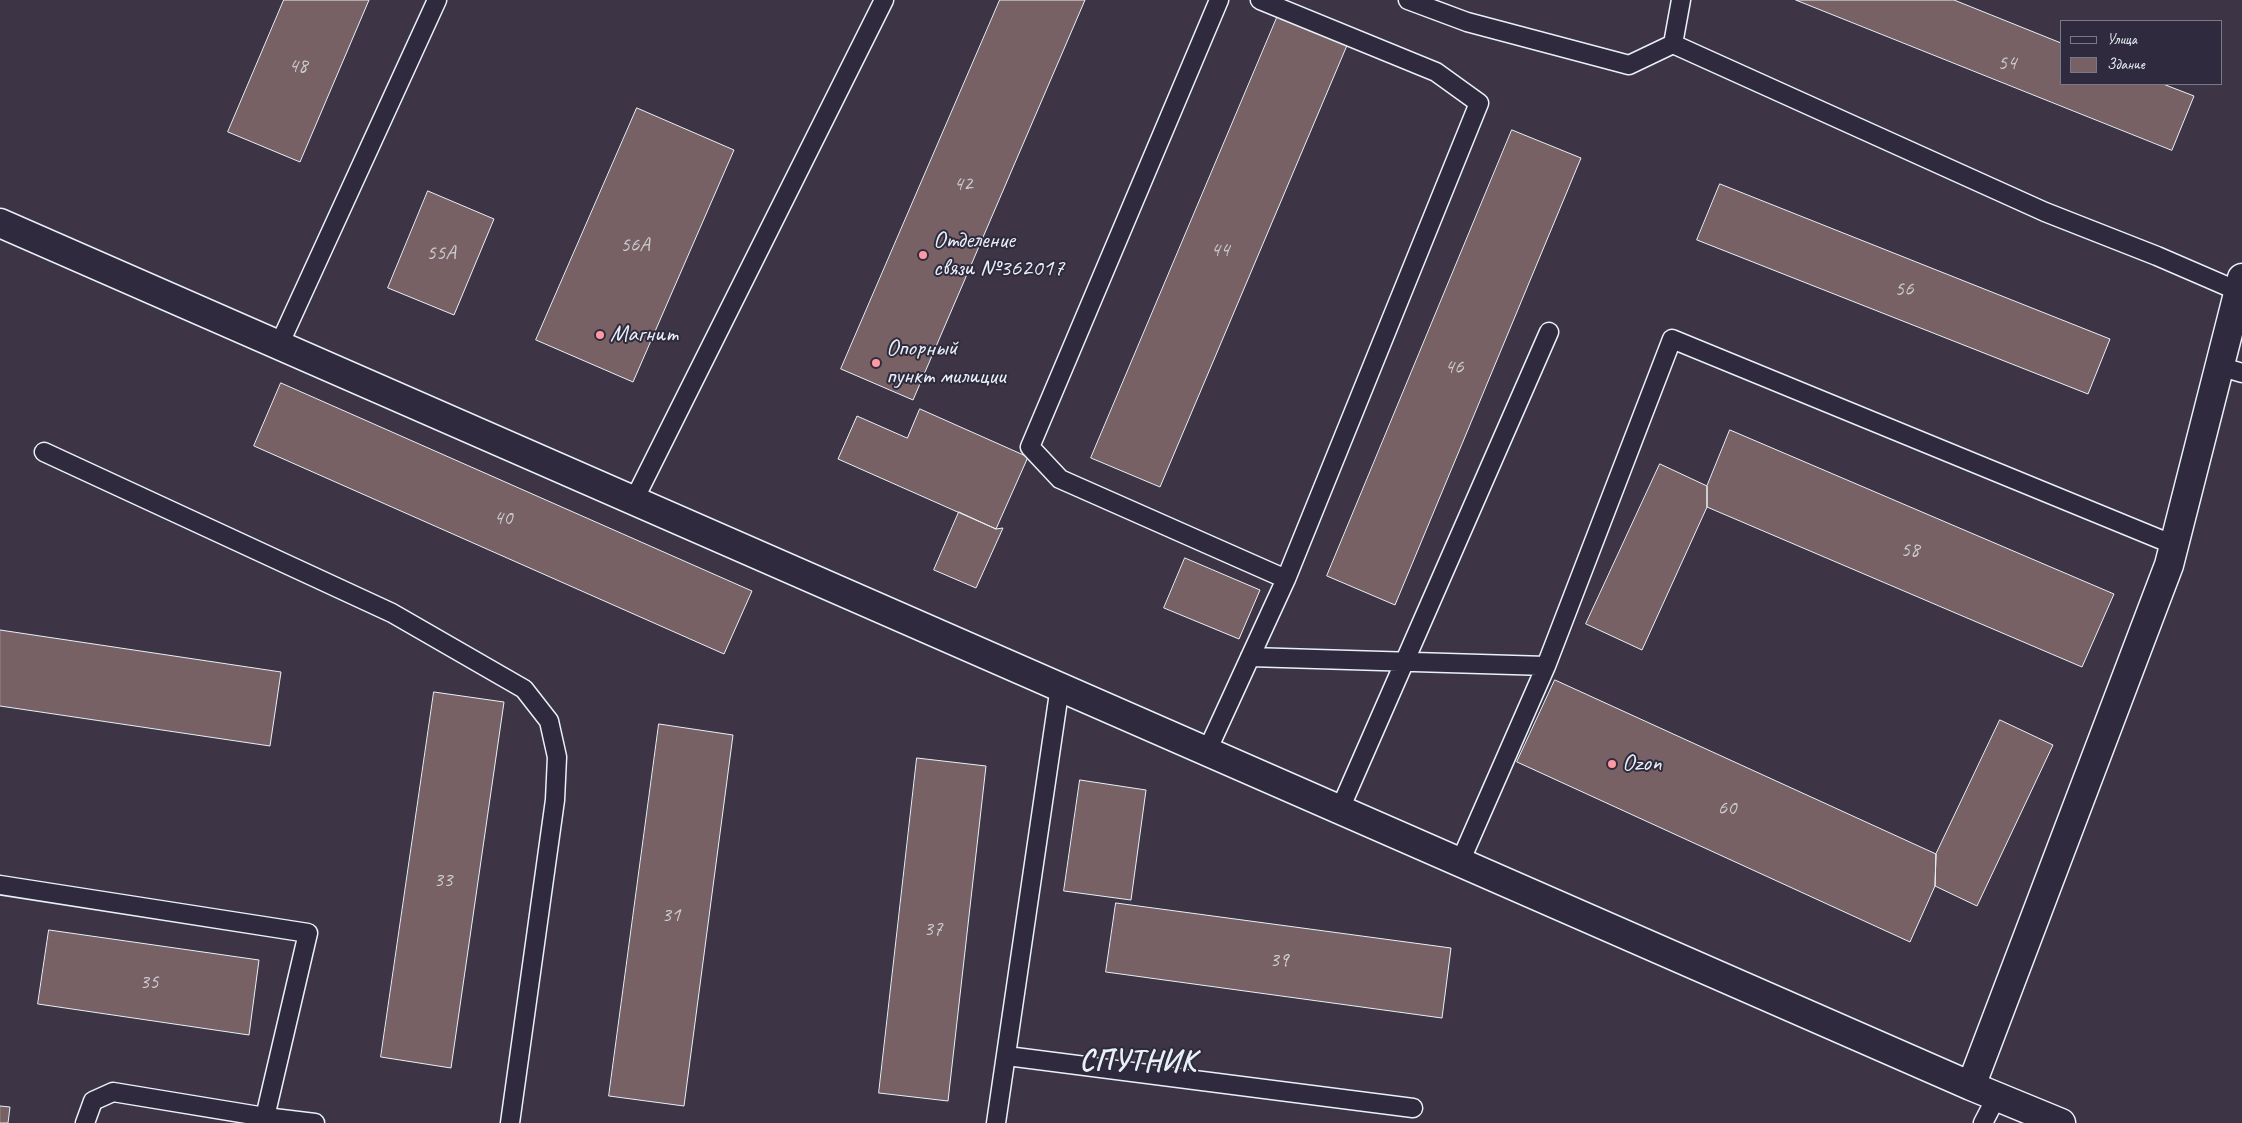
<!DOCTYPE html>
<html>
<head>
<meta charset="utf-8">
<style>
	body { margin:0 }
	#map { position:relative; width:2242px; height:1123px; overflow:hidden; background:#3d3545; font-family:Caveat,sans-serif }
	canvas { display:block }
	.legend { position:absolute; left:2060px; top:20px; width:162px; height:65px; box-sizing:border-box; background:#2f2a3d; border:1px solid #797a88; margin:0; padding:6px 9px; list-style:none; font-size:15px; color:#e8f1f8 }
	.legend li { display:flex; align-items:center; gap:10px; height:25px }
	.legend b { width:25px; border:1px solid #797a88 }
</style>
</head>
<body>
<div id="map">
<canvas width="2242" height="1123"></canvas>
<ul class="legend">
<li><b style="height:6px;background:#2f2a3d"></b>Улица</li>
<li><b style="height:14px;background:#776164"></b>Здание</li>
</ul>
</div>
<script>
const ctx = document.querySelector('canvas').getContext('2d');
ctx.lineJoin = 'round';
function fillPath(path, color) {
  ctx.fillStyle = color;
  ctx.fill(path, 'evenodd');
}
function strokePath(path, color, width, dash) {
  ctx.strokeStyle = color;
  ctx.lineWidth = width;
  ctx.lineCap = dash ? 'butt' : 'round';
  ctx.setLineDash(dash || []);
  ctx.stroke(path);
}
function write(font, color, halo, rows, align = 'center') {
  ctx.font = font + ' Caveat,sans-serif';
  ctx.lineWidth = 4;
  ctx.setLineDash([]);
  ctx.textBaseline = 'middle';
  ctx.strokeStyle = halo;
  ctx.fillStyle = color;
  for (const [text, x, y, turn = 0] of rows) {
    ctx.save();
    ctx.translate(x, y);
    ctx.rotate((+turn || 0) * Math.PI / 180);
    ctx.textAlign = isNaN(turn) ? turn : align;
    if (halo) ctx.strokeText(text, 0, 0);
    ctx.fillText(text, 0, 0);
    ctx.restore();
  }
}
const building = new Path2D(`
	M284 0H369L300 162 228 132Z
	M1000 0H1085L913 400 841 369Z
	M1796 0H1954L2061 43V84H2163L2194 96 2172 150Z
	M1279 13 1348 43 1160 487 1091 458Z
	M637 108 734 150 633 382 536 340Z
	M1512 130 1581 158 1395 605 1327 576Z
	M1720 184 2110 339 2088 394 1697 240Z
	M428 191 494 219 454 315 388 288Z
	M281 383 752 591 724 654 254 446Z
	M920 409 1028 457 996 529 838 459 857 416 907 438Z
	M1730 430 2114 594 2082 667 1707 507V486Z
	M1660 464 1707 486V507L1642 650 1586 624Z
	M959 512 996 529 1003 528 976 588 934 570Z
	M1185 558 1260 590 1239 639 1164 608Z
	M0 630 281 672 270 746 0 706Z
	M1555 680 1936 854 1935 886 1910 942 1517 762Z
	M434 692 504 702 451 1068 381 1057Z
	M2000 720 2053 745 1977 906 1935 886 1936 854Z
	M659 724 733 735 684 1106 609 1096Z
	M917 758 986 766 948 1101 879 1093Z
	M1080 780 1146 790 1131 900 1064 891Z
	M1116 903 1451 948 1442 1018 1106 972Z
	M49 930 259 960 249 1035 38 1004Z
	M0 1106 10 1107 8 1123H0Z`);
fillPath(building, '#776164');
strokePath(building, '#e8f1f8', 1);
const service = new Path2D(`
	M1219 0 1030 447 1060 479 1286 579
	M1408 0 1467 22 1629 65 1673 44
	M1681 0 1673 44 2045 212 2157 256 2238 291
	M279 345 437 0
	M2219 366 2242 373
	M44 452 392 613 524 689 549 721 557 757 555 800 510 1123
	M634 500 884 0
	M1250 657 1546 666
	M1207 751 1286 579 1479 103 1436 72 1260 0
	M1340 809 1549 332
	M1460 862 1546 666 1672 339 2174 545
	M0 885 308 933 265 1117 315 1123
	M1007 1056 1413 1108
	M85 1123 93 1101 113 1092 265 1117
	M996 1123 1060 686
	M1983 1123 1997 1096`);
const minor = new Path2D(`
	M0 223 1971 1086 2061 1123
	M1971 1086 2169 565 2242 278`);
strokePath(service, '#e8f1f8', 21);
strokePath(minor, '#e8f1f8', 31);
strokePath(service, '#2f2a3d', 18);
strokePath(minor, '#2f2a3d', 28);
for (const [x, y, r, color] of [
	[923,255,5,"#ff9aa2"],
	[600,335,5,"#ff9aa2"],
	[876,363,5,"#ff9aa2"],
	[1612,764,5,"#ff9aa2"]
]) {
  const dot = new Path2D();
  dot.arc(x, y, r, 0, 2 * Math.PI);
  ctx.fillStyle = color;
  ctx.fill(dot);
  strokePath(dot, '#2f2a3d', 2);
}
write('21px', '#cccdd3', null, [
	["54",2007,63],
	["48",298,66],
	["42",963,184],
	["56А",635,245],
	["44",1220,250],
	["55А",441,253],
	["56",1904,289],
	["46",1454,367],
	["40",503,518],
	["58",1910,550],
	["60",1727,808],
	["33",443,880],
	["31",671,915],
	["37",933,929],
	["39",1279,960],
	["35",149,982]
]);
write('24px', '#e8f1f8', '#2f2a3d', [
	["Отделение",933,241],
	["связи №362017",933,269],
	["Магнит",610,335],
	["Опорный",886,349],
	["пункт милиции",886,377],
	["Ozon",1622,764]
], 'left');
ctx.letterSpacing = '1px';
write('bold 29px', '#e8f1f8', '#2f2a3d', [
	["СПУТНИК",1138,1062]
]);
ctx.letterSpacing = '0px';
</script>
</body>
</html>
